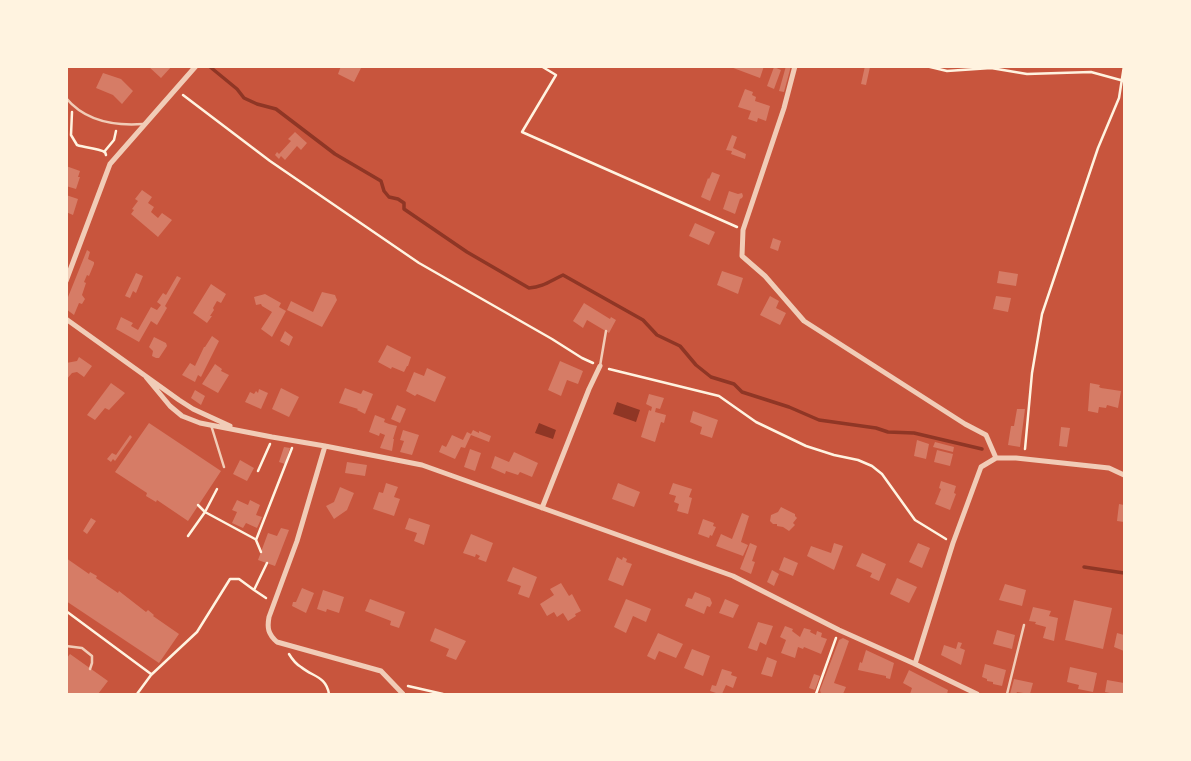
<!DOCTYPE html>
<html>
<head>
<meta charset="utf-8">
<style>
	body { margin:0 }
	#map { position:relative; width:1191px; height:761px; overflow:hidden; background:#c8553d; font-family:Manrope,sans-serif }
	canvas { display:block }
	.frame { position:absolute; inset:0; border:68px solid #fff3e0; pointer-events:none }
</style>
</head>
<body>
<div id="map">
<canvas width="1191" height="761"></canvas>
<div class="frame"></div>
</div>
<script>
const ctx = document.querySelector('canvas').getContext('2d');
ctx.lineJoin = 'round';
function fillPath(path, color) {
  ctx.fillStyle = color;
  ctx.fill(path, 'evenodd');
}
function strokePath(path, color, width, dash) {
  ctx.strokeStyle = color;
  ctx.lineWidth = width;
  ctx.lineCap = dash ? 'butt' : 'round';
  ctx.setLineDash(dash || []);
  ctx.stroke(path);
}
fillPath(new Path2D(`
	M617 402 640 410 636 422 613 414Z
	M539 423 556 430 553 439 535 433Z`), '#8f3625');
strokePath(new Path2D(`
	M209 66 237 89 244 98 257 104 276 109 335 154 381 181 384 191 389 197 398 199 404 203V209L467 252 529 288C543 287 550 281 563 275L643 320 657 335 680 346 696 365 711 377 734 384 742 392 789 407 819 420 876 428 888 432 914 433 982 449
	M1084 567 1124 573`), '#8f3625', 3.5);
fillPath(new Path2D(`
	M148 66H172L161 78Z
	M341 66 361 68 354 82 338 74Z
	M728 66H764L760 78Z
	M786 66H791L784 92 779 91Z
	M865 66 870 67 866 85 861 84Z
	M774 67 781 70 774 89 767 86Z
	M103 73 121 79 133 91 122 104 113 95 96 88Z
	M745 89 753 92 752 95 756 97 755 101 770 106 766 121 758 118 757 122 748 119 751 111 738 107Z
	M295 132 307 143 301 150 297 146 285 160 281 156 279 159 275 155 277 152 279 154 291 141 288 139Z
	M732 135 737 137 733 148 746 154 745 159 731 154 732 151 726 150Z
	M66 166 80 171 78 177H80L76 189 66 186Z
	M712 172 720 175 710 201 701 197 708 178 709 179Z
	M142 190 152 197 148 203 154 207 151 212 158 218 162 213 172 220 158 237 131 214 134 210 132 209 138 201 135 199Z
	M729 191 738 194 742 193 743 196 742 198 740 199 735 214 723 209Z
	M66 195 78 199 73 215 66 212Z
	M695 223 715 232 709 245 689 236Z
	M773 238 781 241 778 251 770 248Z
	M87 250 90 252 88 259 94 262V264L89 276 87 275 84 282 86 283 82 295 85 299 82 304 79 303 74 315 66 309V302Z
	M722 271 743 278 738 294 717 285Z
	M999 271 1018 274 1016 286 997 283Z
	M136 273 143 276 136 293 133 291 130 298 125 296Z
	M177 276 181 278 165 306 167 308 157 325 151 321 139 342 116 329 121 317 133 323 131 326 138 330 151 307 157 310 161 305 157 302 163 293 166 295Z
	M211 284 226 294 221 303 217 301 213 308 214 310 210 316H212L207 323 193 313Z
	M322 292 335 295 337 300 322 327 287 310 291 301 313 312Z
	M265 294 281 303 279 307 286 311 272 337 261 329 272 312 262 306 261 304 256 305 254 297Z
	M770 296 779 301 776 308 786 313 780 325 760 315Z
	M996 296 1011 298 1008 312 993 309Z
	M584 303 610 319 611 317 616 320 609 333 587 320 583 328 573 321Z
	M285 331 293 337 289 346 280 341Z
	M212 336 219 341 201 377 198 375 195 382 182 375 190 363 195 366 204 347H205Z
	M154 337 166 343 167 346 159 358H156L152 356 153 351 149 347Z
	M387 345 411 357 408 366H407L404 372 392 367 391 369 378 362Z
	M79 357 92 366 84 377 77 372 72 373 66 380V363L77 361Z
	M560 361 583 371 578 384 567 380 561 396 548 390Z
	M215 364 222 369 221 371 229 375 218 393 202 384Z
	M427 368 446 377 435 402 417 394 415 396 406 391 414 372 424 376Z
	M111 383 125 393 109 410 105 408 95 420 87 415Z
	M1090 383 1100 385 1099 387 1101 388 1121 391 1118 408 1107 405 1106 408 1099 407 1098 413 1088 411Z
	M281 388 299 397 289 417 272 409Z
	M345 388 361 394 363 390 373 394 365 414 357 410 358 409 339 403Z
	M259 389 268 393 261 409 245 402 250 392 254 394 256 391 258 393Z
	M195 390 205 396 201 405 191 398Z
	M649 394 664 398 660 409 656 408 655 412 666 415 664 423 661 422 655 442 641 437 649 410 651 411 652 407 646 404Z
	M397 405 406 409 400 423 391 419Z
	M1017 409H1025L1020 447 1008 445 1011 426H1014Z
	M693 411 718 420 712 438 700 434 702 427 690 422Z
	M375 415 385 419 384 422 389 424 397 426 393 439H394L392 451 380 448 385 435 380 433 379 436 369 432Z
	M149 423 221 471 188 521 157 500 156 502 146 496 147 493 115 472Z
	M1061 427 1070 428 1067 447 1059 446Z
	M403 430 419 435 412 455 400 452 404 441 400 440Z
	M473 430 479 433V431L491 436 489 442 471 435 465 448 461 447 455 459 439 452 442 445 446 447 452 435 463 440 467 432 471 434Z
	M130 435 132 437 115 461 113 459 111 462 107 459 112 453 116 455Z
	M917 440 929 444 926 459 914 456Z
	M935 442 954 447 953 452 933 447Z
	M284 447 290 448 285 464 279 462Z
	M470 449 481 453 475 471 464 467Z
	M937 450 953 454 950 466 934 462Z
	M514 452 538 463 532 477 520 472 518 475 506 471 505 474 491 468 495 456 509 462Z
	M240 460 254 468 247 481 233 474Z
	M347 462 367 465 365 476 345 473Z
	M941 481 956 486 954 493 956 494 950 510 935 504 941 489 939 488Z
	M386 483 398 487 394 497 400 499 394 516 373 509 379 492 383 493Z
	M618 483 640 492 634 507 612 499Z
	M673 483 692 489 689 497 692 498 688 514 677 511 679 504 674 502 676 496 669 494Z
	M340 487 354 493 347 510 334 519 326 506 334 502Z
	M237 500 248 505 250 500 260 505 256 515 262 517 257 528 246 523 243 528 232 523 237 512 232 510Z
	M1119 504 1124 505V522L1117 521Z
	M781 507 795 514V516L797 518 793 523 795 525 789 531 783 527 777 526V524H773L770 521 771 515 778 512Z
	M742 513 749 516 741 542 748 545 743 556 716 546 721 534 732 539Z
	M91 518 96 521 87 534 83 531Z
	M409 518 430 525 424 545 414 541 417 533 405 529Z
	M703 519 714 523 713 526 716 527 712 536 710 535 709 538 698 534Z
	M281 528 289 530 275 566 258 560 268 533 277 536Z
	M471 534 493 543 486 562 478 559 480 556 476 554 475 557 463 553Z
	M750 543 757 546 752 561 755 562 751 574 740 569Z
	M834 543 843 546 834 570 807 556 811 546 831 553Z
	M918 543 930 548 922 568 909 562Z
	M862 553 886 564 879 581 870 577 872 573 856 566Z
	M617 557 622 560 623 557 627 559 626 562 632 564 623 586 608 580Z
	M784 557 798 563 793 576 779 570Z
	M66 558 89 574 90 572 97 576 96 578 118 593 119 591 146 612 148 610 154 615 153 616 179 634 159 663 66 601Z
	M513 567 537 577 529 598 518 594 521 586 507 581Z
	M772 570 779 574 774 586 767 582Z
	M897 578 917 587 909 603 890 594Z
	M561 583 569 596 572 594 581 611 575 614 576 616 568 621 563 613 557 617 554 612 547 616 540 604 554 595 550 589Z
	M1005 584 1026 590 1022 606 999 600Z
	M302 588 314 593 306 613 292 606 293 602H296Z
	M323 590 344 597 339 613 327 609 326 612 317 609Z
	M695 592 710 598 712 603 710 607 707 606 704 614 685 606 688 598 692 599Z
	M370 599 405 612 399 628 390 625 391 621 365 611Z
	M626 599 651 609 646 622 633 616 626 633 614 627Z
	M725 599 739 605 733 618 719 613Z
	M1074 600 1112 608 1103 649 1065 640Z
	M1033 607 1051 611 1049 616 1058 618 1054 641 1043 638 1046 627 1035 624 1036 622 1029 621Z
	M758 622 773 626 766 645 760 642 757 651 748 648Z
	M785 626 793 629 792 631 800 637 804 628 811 630 810 632 816 635 817 631 822 633 821 637 827 639 821 654 804 647 803 649 798 647 795 658 781 653 786 640 780 637Z
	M435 628 466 641 456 660 446 656 449 649 430 641Z
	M997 630 1015 635 1012 649 993 644Z
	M658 633 683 644 676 658 659 651 655 660 647 656Z
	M1117 633 1124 635V651L1114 647Z
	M843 638 849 641 834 683 846 687 843 694H821L820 690 839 640Z
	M958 642 962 643 960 648 965 650 961 665 941 655 944 645 956 649Z
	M692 649 710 656 703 676 684 668Z
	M866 650 894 663 890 679 886 678V676L858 670 860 662 862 663Z
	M70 654 108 681 98 694H66V659Z
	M767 657 777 661 772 677 761 674Z
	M985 664 1006 670 1002 686 993 684V682L987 681V679L982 677Z
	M1070 667 1097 673 1093 692 1078 689 1079 685 1067 682Z
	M722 669 732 672 731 675 737 677 733 688 726 685 722 694H719L710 691 712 685 716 686Z
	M909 670 948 690 947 694H910L912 688 903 683Z
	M814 674 820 676 815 690 809 688Z
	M1014 679 1033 683 1030 694 1017 692 1016 694H1010Z
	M1107 680 1124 683V694H1109L1110 693 1105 692Z`), '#d67c66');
strokePath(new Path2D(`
	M541 66 556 75 522 132 737 227
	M926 66 947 71 991 68 1027 74 1091 72 1124 81
	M183 95 270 161 419 263 552 339 582 358 593 363
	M72 112 71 135 77 145C86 148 96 148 105 152L106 155
	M104 152 114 140 116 131
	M609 369 719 396 756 422 806 446 834 455 858 460 872 466 882 474 915 520 946 539
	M1025 449 1032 373 1042 314 1098 148 1119 98 1124 66
	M258 471 270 444
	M198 505 205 512 255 539
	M188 536 205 512 217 489
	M261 552 256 540 292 448
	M254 590 266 598
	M66 611 151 674
	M289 654C292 659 296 664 301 667 313 677 326 676 329 694
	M408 686 443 694
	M137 694 151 675 197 632 230 579H239L254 590 267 563
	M816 694 836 638`), '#fff3e0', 2.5);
strokePath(new Path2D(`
	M66 98C85 121 115 126 143 124
	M600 366 606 331
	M211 425 224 467
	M66 646 82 648 92 656V663L90 669
	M1007 694 1024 625`), '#f1ccb7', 2.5);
strokePath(new Path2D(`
	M795 66 784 108 743 230 742 256 765 276 804 321 965 424 986 435 996 458
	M66 281 110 164 196 66
	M66 319 179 400 193 409 230 426
	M146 377 170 406 182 416 200 423 272 437 325 446 422 465 733 576 839 630 915 664 977 694
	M325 446 297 541 269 617C267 628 268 634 277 642L381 671 403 694
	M542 508 589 389 600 366
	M915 664 953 543 981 467 996 458H1016L1109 468 1124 475`), '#f1ccb7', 5);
</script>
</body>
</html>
